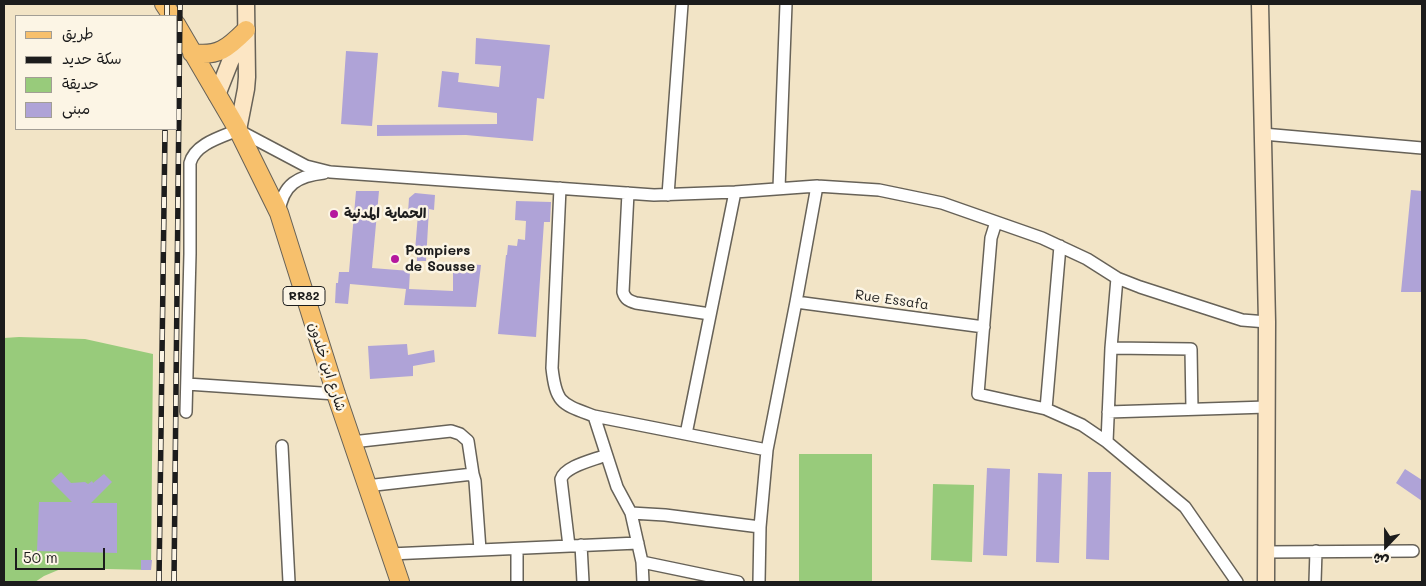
<!DOCTYPE html>
<html>
<head>
<meta charset="utf-8">
<style>
	body { margin:0 }
	#map { position:relative; width:1426px; height:586px; overflow:hidden; background:#f2e4c6; font-family:Mali,"Playpen Sans Arabic",sans-serif }
	canvas { display:block }
	.frame { position:absolute; inset:0; border:5px solid #1c1c1c; pointer-events:none }
	.legend { position:absolute; left:15px; top:15px; width:162px; height:115px; box-sizing:border-box; background:#fcf5e5; border:1px solid #a29e95; margin:0; padding:6px 9px; list-style:none; font-size:15px; color:#1c1c1c }
	.legend li { display:flex; align-items:center; gap:10px; height:25px }
	.legend b { width:25px; border:1px solid #a29e95 }
	.north { position:absolute; left:1361px; top:521px; width:50px; height:50px; -webkit-text-stroke:4px #fcf5e5; paint-order:stroke; rotate:202deg; font-size:14px; font-weight:700; line-height:20px; text-align:center; color:#1c1c1c }
	.north::after { content:''; display:block; margin:auto; width:18px; height:22px; background:#1c1c1c; clip-path:polygon(50% 0,100% 100%,50% 72%,0 100%) }
	.scale { position:absolute; left:15px; top:548px; width:90px; height:22px; box-sizing:border-box; border:2px solid #1c1c1c; border-top:0; padding-left:6px; font-size:15px; line-height:18px; white-space:nowrap; color:#1c1c1c; -webkit-text-stroke:4px #fcf5e5; paint-order:stroke }
</style>
</head>
<body>
<div id="map">
<canvas width="1426" height="586"></canvas>
<div class="frame"></div>
<ul class="legend">
<li><b style="height:6px;background:#f7c06c"></b>طريق</li>
<li><b style="height:6px;background:#1c1c1c"></b>سكة حديد</li>
<li><b style="height:14px;background:#98cb7b"></b>حديقة</li>
<li><b style="height:14px;background:#afa3d7"></b>مبنى</li>
</ul>
<div class="north">ش</div>
<div class="scale">50 m</div>
</div>
<script>
const ctx = document.querySelector('canvas').getContext('2d');
ctx.lineJoin = 'round';
function fillPath(path, color) {
  ctx.fillStyle = color;
  ctx.fill(path, 'evenodd');
}
function strokePath(path, color, width, dash) {
  ctx.strokeStyle = color;
  ctx.lineWidth = width;
  ctx.lineCap = dash ? 'butt' : 'round';
  ctx.setLineDash(dash || []);
  ctx.stroke(path);
}
function write(font, color, halo, rows, align = 'center') {
  ctx.font = font + ' Mali,"Playpen Sans Arabic",sans-serif';
  ctx.lineWidth = 5;
  ctx.setLineDash([]);
  ctx.textBaseline = 'middle';
  ctx.strokeStyle = halo;
  ctx.fillStyle = color;
  for (const [text, x, y, turn = 0] of rows) {
    ctx.save();
    ctx.translate(x, y);
    ctx.rotate((+turn || 0) * Math.PI / 180);
    ctx.textAlign = isNaN(turn) ? turn : align;
    if (halo) ctx.strokeText(text, 0, 0);
    ctx.fillText(text, 0, 0);
    ctx.restore();
  }
}
fillPath(new Path2D(`
	M19 337 85 339 153 354 151 570 63 568 44 576 35 582H4V338Z
	M799 454H872V582H799Z
	M933 484 974 485 972 562 931 560Z`), '#98cb7b');
fillPath(new Path2D(`
	M476 38 550 45 544 99 537 98 533 141 466 135 377 136V125L497 124V113L438 107 442 71 459 73 458 82 499 87 501 66 475 64Z
	M346 51 378 53 372 126 341 124Z
	M1411 190 1422 191V292H1401Z
	M356 191H379L372 268 410 271 409 289 453 291V273L442 272 443 262 481 265 476 307 404 305 406 289 350 284 348 304 335 303 336 283H338L339 272H349Z
	M415 193 435 195 434 210 429 209 426 261H417V252L415 251 418 214 408 213 409 198Z
	M516 201 551 202 550 222H544L536 337 498 334 506 255H507L508 245 517 246 518 239 525 240 526 221 515 220Z
	M407 344 408 355 434 350 435 362 413 366V376L370 379 368 346Z
	M987 468 1010 469 1007 556 983 555Z
	M1405 469 1422 480V501L1396 483Z
	M61 472 71 483 85 482 88 484 92 481 93 483 104 474 112 482 91 503H117V553L37 551 39 502H72L51 481Z
	M1088 472H1111L1109 560 1086 559Z
	M1038 473 1062 474 1059 563 1036 562Z
	M141 560H152L151 570H141Z`), '#afa3d7');
const street = new Path2D(`
	M1263 134 1422 148
	M560 188 552 368C556 404 562 404 594 416L767 450
	M779 188 786 4
	M628 193 623 292C625 299 629 301 636 303L710 314
	M668 195 682 4
	M279 212C283 184 298 176 324 173
	M996 222 991 238 978 394 1046 409 1082 425 1107 442 1185 507 1237 582
	M796 302 984 327
	M1111 348 1191 349 1192 409
	M187 384 336 394
	M1046 409 1060 246
	M186 412 190 254V163C195 144 221 137 238 130L306 166 330 172 654 195 735 192 817 186 879 190 942 203 1042 238 1087 259 1117 278 1140 287 1242 320 1267 322
	M1108 412 1267 407
	M594 416 617 487 631 513 642 562 643 582
	M686 434 735 192
	M352 442 451 431 460 434 468 441 473 474
	M1107 442 1111 348 1117 278
	M282 446 289 582
	M366 486 473 474 475 481 480 550
	M631 513 665 515 760 527 759 582
	M760 527 767 450 796 302 817 186
	M581 545 583 582
	M569 546 561 479C565 466 594 460 606 455
	M517 549V582
	M1267 552 1413 551
	M390 554 638 543
	M642 562 738 582
	M1315 582 1316 551`);
const secondary = new Path2D(`
	M1260 4 1267 322 1266 582
	M217 95 230 62 245 32
	M238 130 246 89 247 77 246 4`);
const primary = new Path2D(`
	M164 4 172 16
	M176 24 238 130 279 213 336 394 400 582
	M192 53C218 57 228 48 246 30`);
strokePath(street, '#676258', 14);
strokePath(secondary, '#676258', 19);
strokePath(primary, '#676258', 20);
strokePath(street, '#fff', 11);
strokePath(secondary, '#fce6c4', 16);
strokePath(primary, '#f7c06c', 18);
const rail = new Path2D(`
	M167 16V4
	M159 582 165 129
	M174 582 180 4`);
strokePath(rail, '#1c1c1c', 5.5);
strokePath(rail, '#fcf5e5', 4, [11]);
for (const [x, y, r, color] of [
	[334,214,5,"#b5179e"],
	[395,259,5,"#b5179e"]
]) {
  const dot = new Path2D();
  dot.arc(x, y, r, 0, 2 * Math.PI);
  ctx.fillStyle = color;
  ctx.fill(dot);
  strokePath(dot, '#fcf5e5', 2);
}
for (const [x, y, w] of [
	[304,296,42]
]) {
  const box = new Path2D();
  box.roundRect(x - w / 2, y - 9.5, w, 19, 4);
  ctx.fillStyle = '#fcf5e5';
  ctx.fill(box);
  strokePath(box, '#1c1c1c', 1);
}
write('bold 12px', '#1c1c1c', null, [
	["RR82",304,296]
]);
write('bold 14px', '#1c1c1c', '#fcf5e5', [
	["الحماية المدنية",344,214],
	["Pompiers",405,251],
	["de Sousse",405,267]
], 'left');
write('14px', '#1c1c1c', '#fcf5e5', [
	["Rue Essafa",892,300,8],
	["شارع ابن خلدون",327,367,72]
]);
</script>
</body>
</html>
